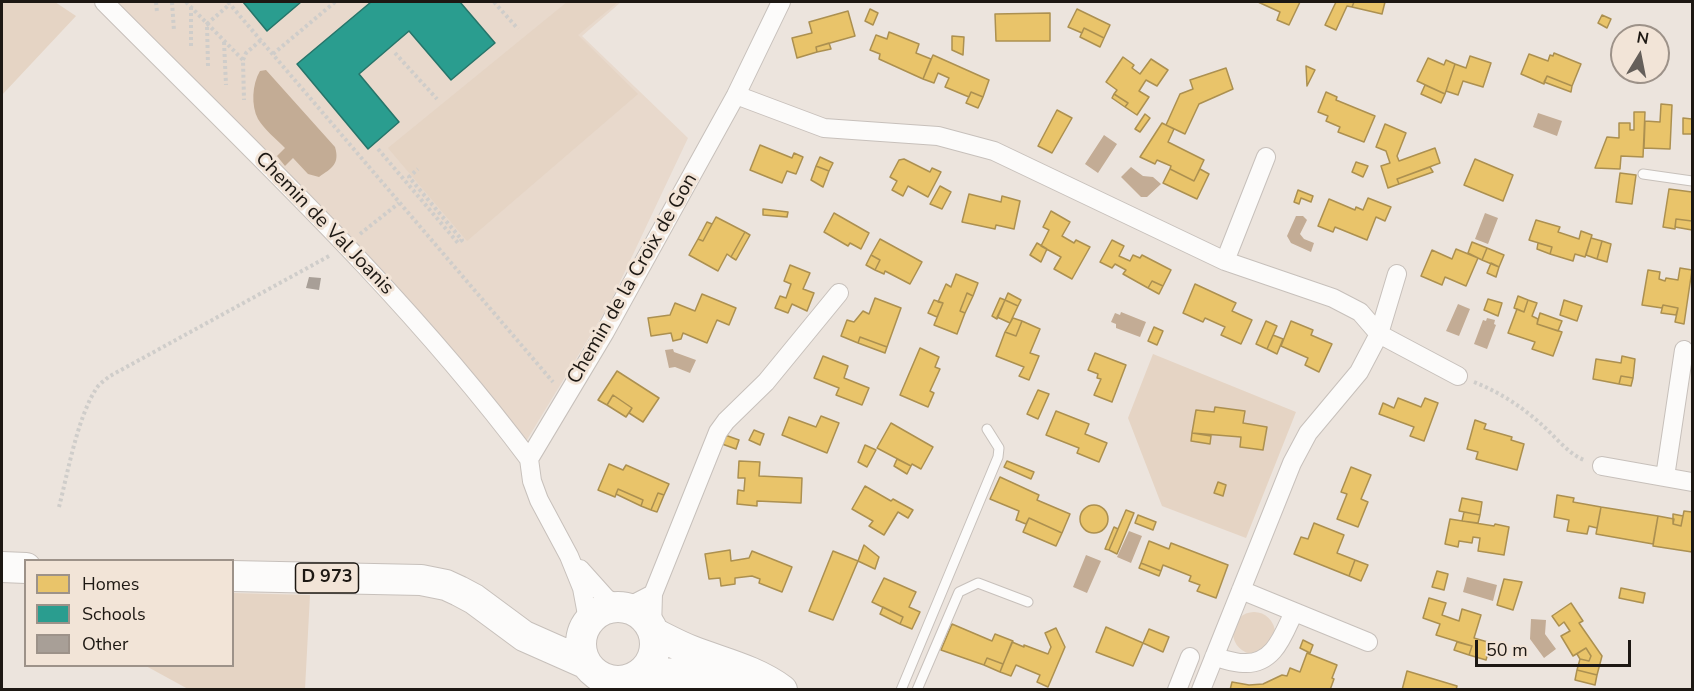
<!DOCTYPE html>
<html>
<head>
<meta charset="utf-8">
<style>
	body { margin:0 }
	#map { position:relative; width:1694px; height:691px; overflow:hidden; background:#ece4dd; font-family:"Nunito Sans",sans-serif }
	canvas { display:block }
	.frame { position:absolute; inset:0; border:3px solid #1d1813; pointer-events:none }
	.legend { position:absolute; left:24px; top:559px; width:210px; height:108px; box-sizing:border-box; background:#f2e4d7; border:2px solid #9d9289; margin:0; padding:8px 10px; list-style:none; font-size:18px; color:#1d1813 }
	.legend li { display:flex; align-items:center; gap:12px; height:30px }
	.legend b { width:30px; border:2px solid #9d9289 }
	.north { position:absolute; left:1610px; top:24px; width:60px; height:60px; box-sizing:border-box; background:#f2e4d7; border:2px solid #9d9289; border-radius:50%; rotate:10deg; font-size:16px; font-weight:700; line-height:24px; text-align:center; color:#1d1813 }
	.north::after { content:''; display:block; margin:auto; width:21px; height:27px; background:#655f5a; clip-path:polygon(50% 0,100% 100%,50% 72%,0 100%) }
	.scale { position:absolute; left:1475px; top:640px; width:156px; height:27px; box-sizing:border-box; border:3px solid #1d1813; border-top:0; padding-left:8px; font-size:18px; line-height:21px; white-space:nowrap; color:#1d1813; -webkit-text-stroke:4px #f2e4d7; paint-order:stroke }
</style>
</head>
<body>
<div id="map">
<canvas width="1694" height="691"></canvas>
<div class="frame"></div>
<ul class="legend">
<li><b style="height:16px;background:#e9c46a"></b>Homes</li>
<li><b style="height:16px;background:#2a9d8f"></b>Schools</li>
<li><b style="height:16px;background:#a89f97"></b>Other</li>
</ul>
<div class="north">N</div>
<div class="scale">50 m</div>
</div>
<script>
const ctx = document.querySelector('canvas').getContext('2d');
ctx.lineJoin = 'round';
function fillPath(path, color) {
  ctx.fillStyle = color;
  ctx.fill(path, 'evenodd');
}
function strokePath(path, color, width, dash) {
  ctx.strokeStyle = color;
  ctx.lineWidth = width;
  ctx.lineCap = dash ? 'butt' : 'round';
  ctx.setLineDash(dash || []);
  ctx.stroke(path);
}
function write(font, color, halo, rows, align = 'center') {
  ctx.font = font + ' "Nunito Sans",sans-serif';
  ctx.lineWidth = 6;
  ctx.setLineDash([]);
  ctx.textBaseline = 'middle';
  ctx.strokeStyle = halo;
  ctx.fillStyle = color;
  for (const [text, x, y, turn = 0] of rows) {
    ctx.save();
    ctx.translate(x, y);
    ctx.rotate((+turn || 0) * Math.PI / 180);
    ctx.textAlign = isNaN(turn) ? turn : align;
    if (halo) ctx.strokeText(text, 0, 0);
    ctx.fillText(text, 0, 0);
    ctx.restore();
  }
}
fillPath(new Path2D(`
	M94 2H621L582 36 688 138 610 303 522 448 223 127Z`), '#e8d9cc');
fillPath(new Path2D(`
	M2 2H55L76 16 2 95Z
	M567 2H618L578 35 638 94 467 241 388 148Z
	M1153 354 1296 412 1246 538 1162 506 1128 418Z
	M233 593 310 595 305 689H188L146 666H232Z
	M1233 633a21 21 0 1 1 42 0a21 21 0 1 1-42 0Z`), '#e5d4c4');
fillPath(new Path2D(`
	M266 70 335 147C340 164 332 168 319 177L308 174 293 158 285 166 277 156 285 148C276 139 264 129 258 119 251 106 252 84 260 71Z
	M1538 113 1562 121 1557 136 1533 127Z
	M1104 135 1117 144 1098 173 1085 164Z
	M1131 167 1143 176 1153 177 1161 184 1147 197H1141L1121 177Z
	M1485 213 1498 218 1488 244 1475 239Z
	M1296 216H1303L1307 220 1300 234 1304 239 1314 243 1311 252 1291 243 1287 236Z
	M1458 304 1470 309 1459 336 1446 331Z
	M1121 312 1146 322 1140 337 1116 328V324L1111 322 1115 313 1120 315Z
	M1487 318 1495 320 1494 324 1496 325 1487 349 1474 344 1483 320 1486 321Z
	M673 349 674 352 696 360 690 373 675 367 669 368 665 350Z
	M1129 531 1142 536 1131 563 1117 557Z
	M1086 555 1101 561 1087 593 1073 587Z
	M1467 577 1497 585 1493 601 1463 592Z
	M1531 619 1546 620 1545 634 1556 649 1544 658 1530 639Z`), '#c3ac95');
const homes = new Path2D(`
	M1258 2H1300L1289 25 1277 20 1280 12Z
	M1336 2H1354L1352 7 1347 6 1336 30 1325 25Z
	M1354 2H1385L1382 14 1352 7Z
	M870 9 878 13 873 25 865 21Z
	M1077 9 1110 25 1104 38 1084 28 1082 33 1068 27Z
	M848 11 855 36 816 47 817 52 797 58 792 38 812 33 809 22Z
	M1050 13V41H996L995 14Z
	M1602 15 1611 19 1607 28 1598 23Z
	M1084 28 1104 38 1100 47 1080 37Z
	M889 32 919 44 916 53 931 59 923 79 879 59 880 54 870 50 876 35 887 39Z
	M952 36 964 37 963 55 952 50Z
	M829 43 831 49 817 52 816 47Z
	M1554 53 1581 64 1572 86 1547 76 1544 84 1521 74 1529 54 1548 61 1550 55 1553 56Z
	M933 55 989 80 983 97 971 92 969 97 945 87 949 78 938 73 934 83 923 79Z
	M1470 56 1491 63 1483 87 1463 81 1458 95 1446 91 1455 64 1466 68Z
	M1123 57 1134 65 1132 68 1140 74 1151 59 1168 70 1157 86 1146 80 1139 91 1149 97 1137 115 1125 107 1128 103 1114 94 1117 90 1106 82Z
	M1428 58 1444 65 1446 60 1455 64 1445 94 1417 81Z
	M1306 66 1315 70 1307 86Z
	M1226 68 1233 89 1199 104 1185 134 1166 125 1180 94 1193 89 1190 80Z
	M1547 76 1572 86 1571 92 1544 82Z
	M1425 85 1445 94 1441 103 1421 94Z
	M971 92 983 97 978 108 966 103Z
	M1326 92 1337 97 1336 100 1375 116 1364 142 1338 132 1340 127 1326 121 1328 116 1318 112Z
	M1114 94 1128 103 1125 107 1112 98Z
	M1661 104 1672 105 1670 149 1644 148 1645 121 1660 122Z
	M1057 110 1072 118 1052 153 1038 146Z
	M1634 112H1645L1643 157 1621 156 1620 169 1595 168 1607 137 1619 138V123H1630V130H1634Z
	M1145 114 1150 118 1140 132 1135 129Z
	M1683 118 1692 119V134H1683Z
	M1162 123 1174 129 1168 142 1204 160 1194 181 1170 169 1171 166 1157 160 1155 164 1140 157Z
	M1385 124 1406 133 1397 156 1399 161 1435 148 1440 163 1397 179 1399 184 1388 188 1381 166 1390 163 1386 151 1376 147Z
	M760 145 792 158 794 153 803 157 796 174 787 171 782 183 750 170Z
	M820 157 833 163 829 171 816 166Z
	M904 159 930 172 932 168 941 172 928 197 908 186 903 196 892 190 897 181 890 177 899 160Z
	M1475 159 1513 175 1503 201 1464 185Z
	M1356 162 1368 166 1363 177 1352 172Z
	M816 166 829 171 823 187 811 180Z
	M1430 167 1433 172 1399 184 1397 179Z
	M1170 169 1194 181 1200 169 1209 174 1197 199 1163 183Z
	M1620 173 1636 175 1632 204 1616 202Z
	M940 186 951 192 942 209 930 204Z
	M1669 189 1692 192V221L1676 219 1675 229 1663 227Z
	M1298 190 1313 196 1311 202 1301 198 1299 204 1294 202Z
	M969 194 1001 202 1002 196 1020 201 1014 229 996 225 995 229 962 222Z
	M1368 198 1391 207 1385 221 1376 217 1367 240 1335 227 1333 232 1318 226 1329 199 1355 210 1356 207 1363 210Z
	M763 209 788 212 787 217 763 215Z
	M1051 211 1070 222 1062 236 1074 243 1076 240 1090 247 1072 279 1054 269 1061 257 1041 246 1049 230 1043 227Z
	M834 213 869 233 861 249 850 243 848 246 824 232Z
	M716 217 745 232 731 257 727 254 718 271 689 255 698 239 703 241Z
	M1676 219 1692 221V230L1675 227Z
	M1536 220 1560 227 1558 232 1579 239 1581 231 1592 235 1585 257 1575 254 1573 261 1550 254 1552 247 1529 240Z
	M707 222 712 224 703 241 698 239Z
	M745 232 750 235 736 260 731 257Z
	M1591 238 1602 241 1597 259 1586 255Z
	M880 239 922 262 910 284 885 271 884 274 875 270 880 260 871 255Z
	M1112 240 1124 246 1119 256 1130 261 1133 255 1140 258 1142 255 1171 270 1163 286 1152 281 1148 288 1123 274 1126 270 1115 264 1112 268 1100 262Z
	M1602 241 1611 244 1607 262 1597 259Z
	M1472 242 1487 248 1482 260 1468 253Z
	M1037 243 1047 249 1041 262 1030 255Z
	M1538 243 1552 247 1550 254 1537 249Z
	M1487 248 1504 255 1499 267 1482 260Z
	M1456 249 1478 258 1466 286 1445 277 1442 285 1421 276 1432 250 1452 259Z
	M871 255 880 260 875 270 866 265Z
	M1491 263 1499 267 1496 277 1487 273Z
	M790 265 810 273 803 289 814 293 807 311 792 304 788 313 775 308 780 296 786 298 791 284 784 281Z
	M1680 268 1692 270 1684 324 1675 322 1678 308 1663 305 1662 308 1642 305 1648 270 1660 272 1659 279 1665 281 1666 278 1678 280Z
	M956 274 978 283 973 296 967 293 960 311 965 313 957 334 934 325 943 303 938 302 946 284 951 287Z
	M1152 281 1163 286 1159 294 1148 288Z
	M1195 284 1236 303 1232 311 1252 320 1241 344 1221 335 1225 327 1205 318 1203 322 1183 313Z
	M967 293 973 296 965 313 960 311Z
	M1008 293 1021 300 1018 306 1005 300Z
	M702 294 736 308 729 325 717 320 707 343 683 333 681 339 673 341 671 333 651 336 648 318 670 315 675 303 695 311Z
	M1518 296 1528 300 1524 312 1514 308Z
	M875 298 901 308 887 347 860 337 858 343 841 336 847 320 854 322 863 311 869 314Z
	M1000 298 1005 300 997 319 992 316Z
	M1488 299 1502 303 1498 316 1484 310Z
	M934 300 943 303 937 317 928 313Z
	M1005 300 1018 306 1010 323 997 317Z
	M1528 300 1537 303 1532 316 1538 319 1537 324 1562 332 1553 356 1532 349 1535 342 1508 333 1517 309 1524 312Z
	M1564 300 1582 306 1577 321 1560 315Z
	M1663 305 1678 308 1676 315 1661 313Z
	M1540 313 1562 321 1558 331 1537 324Z
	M1013 318 1022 321 1016 336 1005 332Z
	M1022 321 1040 329 1030 353 1039 356 1029 380 1019 376 1024 367 996 356 1005 332 1016 336Z
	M1266 321 1277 326 1267 349 1256 344Z
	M1291 321 1313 330 1311 335 1332 344 1319 372 1305 365 1308 358 1281 346Z
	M1154 327 1163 331 1157 345 1148 341Z
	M1273 335 1283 339 1277 354 1267 349Z
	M860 337 887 347 885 353 858 343Z
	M920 348 939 357 935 367 940 369 930 391 934 393 928 407 900 395Z
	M1095 353 1126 365 1112 402 1094 395 1101 379 1097 378 1098 374 1088 370Z
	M823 356 848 366 844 378 869 388 862 405 836 395 839 388 814 378Z
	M1622 356 1635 359 1633 378 1621 376 1619 384 1593 379 1596 359 1621 363Z
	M617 371 659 398 643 422 629 413 632 408 613 395 607 405 598 400Z
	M1621 376 1633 378 1631 386 1619 384Z
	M1038 390 1049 394 1038 419 1027 414Z
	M613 395 632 408 626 417 607 405Z
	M1398 398 1421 407 1425 398 1438 403 1424 441 1410 436 1414 427 1379 414 1383 403 1394 408Z
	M1215 407 1245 411 1243 423 1267 427 1263 450 1240 447 1241 437 1192 433 1196 410 1214 412Z
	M1056 411 1089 424 1085 434 1107 443 1099 462 1077 453 1079 448 1046 435Z
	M821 416 839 423 827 453 782 435 789 417 816 427Z
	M1475 420 1486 424 1484 429 1512 437 1511 440 1524 444 1517 470 1476 459 1478 452 1467 449Z
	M891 423 933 447 921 469 912 464 911 466 877 448Z
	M754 430 764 434 760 445 749 440Z
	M1192 433 1211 436 1210 444 1191 441Z
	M725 435 739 440 736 449 722 444Z
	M865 445 876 450 867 467 858 462Z
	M897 459 911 466 907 474 894 466Z
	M739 461 760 462 759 476 802 478 801 503 757 501V506L737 504 738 490 744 491 745 478H738Z
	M1007 461 1034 472 1031 479 1004 467Z
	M609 464 623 470 626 465 669 484 664 495 658 493 651 510 641 506 643 500 618 489 615 497 598 490Z
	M1351 467 1371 475 1361 499 1368 502 1358 527 1337 519 1347 494 1341 492Z
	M1000 477 1039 495 1037 500 1070 514 1062 533 1029 518 1026 524 1016 520 1019 511 990 499Z
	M1218 482 1226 485 1223 496 1214 493Z
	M865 486 891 501 893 499 913 510 908 518 898 512 884 535 869 526 873 521 852 509Z
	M618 489 643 500 641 506 616 494Z
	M658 493 664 495 657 512 651 510Z
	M1557 495 1574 498 1573 502 1601 507 1597 528 1589 526 1587 534 1567 531 1569 520 1554 517Z
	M1462 498 1482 502 1480 515 1459 511Z
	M1080 519a14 14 0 1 1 28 0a14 14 0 1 1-28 0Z
	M1601 507 1658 516 1653 544 1596 534Z
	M1126 510 1134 513 1117 554 1109 550Z
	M1684 511 1692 512V552L1653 546 1658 516 1674 519 1673 524 1681 526Z
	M1464 512 1480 515 1478 523 1462 521Z
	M1673 514 1683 516 1681 526 1673 524Z
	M1138 515 1156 522 1153 530 1135 523Z
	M1029 518 1062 533 1056 546 1023 532Z
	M1450 519 1494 526 1495 524 1509 527 1504 555 1478 551 1480 538 1473 537 1472 543 1459 541 1458 547 1445 544Z
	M1314 523 1344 535 1337 553 1355 560 1349 576 1294 554 1301 537 1308 539Z
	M1114 527 1118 529 1109 550 1105 549Z
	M1149 541 1169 549 1171 543 1228 565 1216 598 1197 591 1200 585 1189 581 1191 576 1163 565 1161 571 1141 563Z
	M864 545 879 557 875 569 858 561Z
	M730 550 731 561 749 558 752 551 792 567 782 592 759 583 760 579 752 576 735 578V584L721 586 720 578 709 579 705 554Z
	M833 551 858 561 833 620 809 611Z
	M1355 560 1368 565 1361 581 1349 576Z
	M1141 563 1161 571 1159 576 1139 568Z
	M1437 571 1448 574 1444 590 1432 587Z
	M884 578 916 592 909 607 920 612 912 629 900 624 903 617 872 602Z
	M1504 579 1522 582 1513 610 1497 605Z
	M1621 588 1645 593 1643 603 1619 598Z
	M1429 598 1446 603 1442 615 1459 621 1462 609 1481 615 1474 638 1491 643 1486 660 1469 655 1472 646 1436 635 1440 624 1423 618Z
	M1571 603 1583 621 1579 623 1602 656 1597 675 1577 670 1580 659 1589 661 1591 656 1586 648 1573 656 1561 636 1570 631 1564 622 1559 626 1552 616Z
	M883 607 903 617 900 624 880 614Z
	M952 624 992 641 995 634 1013 641 1003 664 987 658 984 665 941 650Z
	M1106 627 1143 643 1133 666 1096 652Z
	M1056 628 1065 647 1048 687 1037 682 1040 675 1016 665 1011 676 1000 672 1012 642 1024 647V645L1048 654 1051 647 1045 633Z
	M1149 629 1169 637 1163 652 1143 643Z
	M1303 640 1313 645 1310 653 1300 648Z
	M1457 642 1472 646 1469 655 1454 650Z
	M1586 648 1591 656 1589 661 1580 659 1577 654Z
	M1307 653 1337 665 1332 678 1334 679 1330 690H1230L1232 682 1249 685 1263 684 1282 675 1287 676 1290 668 1300 672Z
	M987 658 1003 664 1000 672 984 665Z
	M1577 670 1597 675 1595 685 1575 680Z
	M1407 671 1457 686 1456 690H1402Z`);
fillPath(homes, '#e9c46a');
strokePath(homes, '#ac9050', 1.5);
const schools = new Path2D(`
	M243 2H301L267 31Z
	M371 2H460L495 43 451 80 409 31 359 74 399 122 368 149 297 64Z`);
fillPath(schools, '#2a9d8f');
strokePath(schools, '#26756a', 1.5);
fillPath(new Path2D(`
	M309 277 321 278 319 290 306 288Z`), '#a89f97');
const service = new Path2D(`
	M1643 174 1692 181
	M901 690 998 457 999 448 987 429
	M917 690 959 592 978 583 1028 602`);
const minor = new Path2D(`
	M104 2C250 149 404 292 529 459
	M736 95 824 128 938 136 994 151 1225 261 1333 298 1360 312 1379 334 1458 376
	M1225 261 1266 157
	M1602 466 1692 482
	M1665 477 1684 350
	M580 569 606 598 620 607
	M1241 590 1368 642
	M653 594 718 432 726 421 766 382 839 293
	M626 608 653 594 652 628
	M588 620 582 588 569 556 539 500 532 481 529 459 605 332 736 95 781 2
	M1214 657C1224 659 1234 663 1243 663 1274 665 1283 635 1294 612
	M1177 690 1190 657
	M1201 690 1292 463 1308 433 1359 372 1379 334 1397 274`);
const primary = new Path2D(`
	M2 567 26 568
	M232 576 421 580 446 585 459 591 474 599 524 636 585 663
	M581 644a37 37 0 1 1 74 0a37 37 0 1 1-74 0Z
	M654 633C666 639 679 646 692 651 723 663 755 670 782 690
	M642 673C675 673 705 674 737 685`);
strokePath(service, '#c7c0bb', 11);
strokePath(minor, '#c7c0bb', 20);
strokePath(primary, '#c7c0bb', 32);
strokePath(new Path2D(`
	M156 2 157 12
	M172 2 174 31
	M186 2 243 60 244 100
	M228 2 553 382
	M494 2 518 29
	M191 7V48
	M224 42 226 85
	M395 53 437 99
	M273 54 335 2
	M243 60 246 53 261 40
	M208 66 207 24 230 4
	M378 149 458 243 462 240 409 177 418 169
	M360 234 399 203
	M1474 382C1499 392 1521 406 1541 424 1555 436 1567 453 1584 460
	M59 507C68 472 77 419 96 389 99 384 105 380 110 376L331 255`), '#cfcdca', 4, [3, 3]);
strokePath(service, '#fcfbfa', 9);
strokePath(minor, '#fcfbfa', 18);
strokePath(primary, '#fcfbfa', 30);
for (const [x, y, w] of [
	[327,578,63]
]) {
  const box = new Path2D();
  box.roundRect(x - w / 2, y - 15, w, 30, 4.5);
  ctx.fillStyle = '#f2e4d7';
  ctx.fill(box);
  strokePath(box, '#1d1813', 1.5);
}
write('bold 18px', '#1d1813', null, [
	["D 973",327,578]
]);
write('20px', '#1d1813', '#f2e4d7', [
	["Chemin de Val Joanis",324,224,46],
	["Chemin de la Croix de Gon",633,279,-60]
]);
</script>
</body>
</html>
